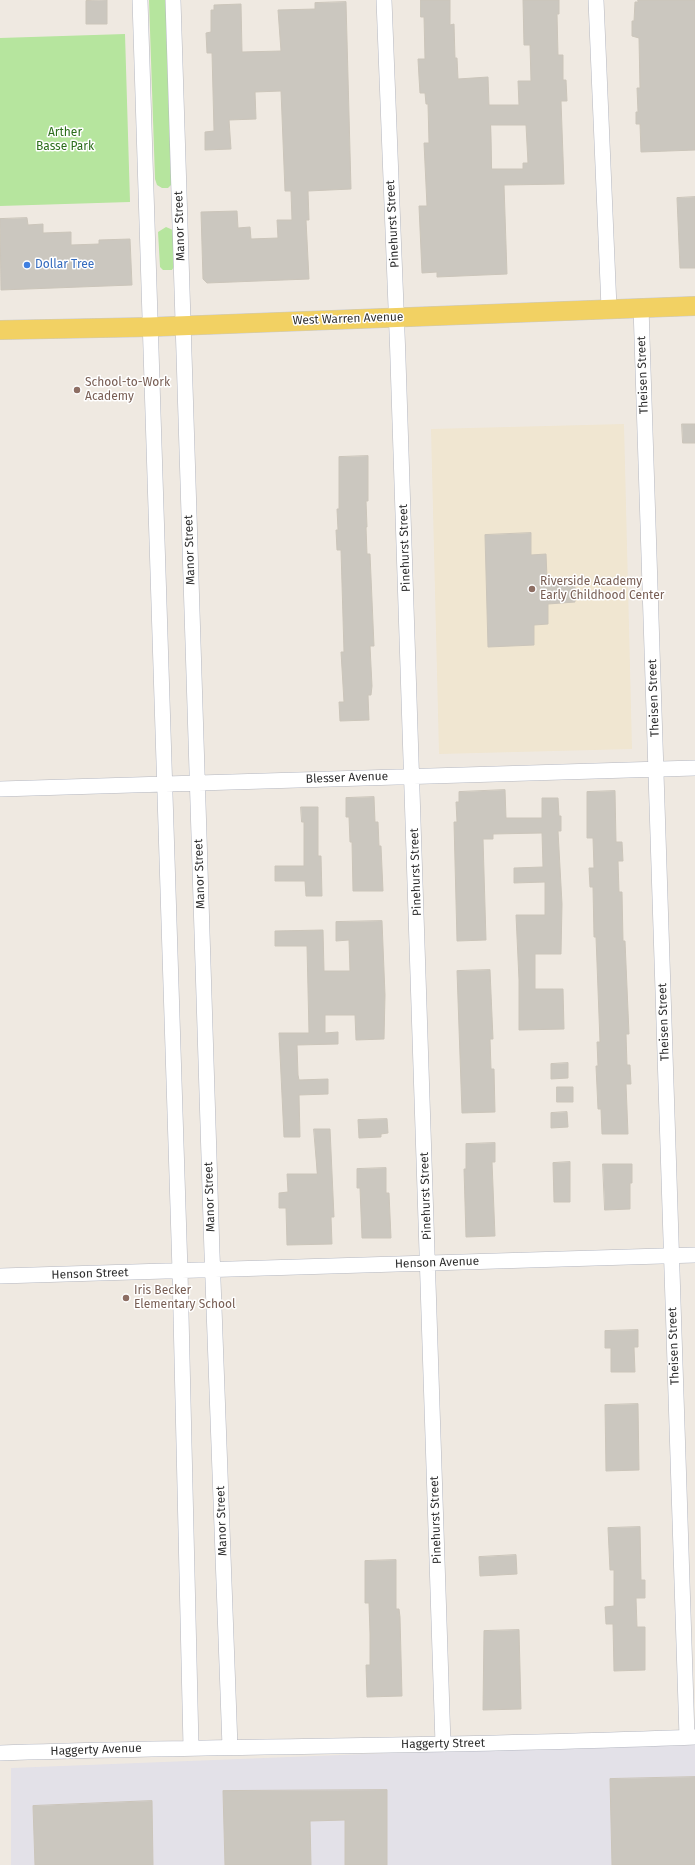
<!DOCTYPE html>
<html>
<head>
<meta charset="utf-8">
<style>
	body { margin:0 }
	canvas { display:block; background:#efe9e1 }
</style>
</head>
<body>
<canvas width="695" height="1865"></canvas>
<script>
const ctx = document.querySelector('canvas').getContext('2d');
ctx.lineJoin = 'round';
function fillPath(path, color) {
  ctx.fillStyle = color;
  ctx.fill(path, 'evenodd');
}
function strokePath(path, color, width, dash) {
  ctx.strokeStyle = color;
  ctx.lineWidth = width;
  ctx.lineCap = dash ? 'butt' : 'round';
  ctx.setLineDash(dash || []);
  ctx.stroke(path);
}
function write(font, color, halo, rows, align = 'center') {
  ctx.font = font + ' "Fira Sans",sans-serif';
  ctx.lineWidth = 3;
  ctx.setLineDash([]);
  ctx.textBaseline = 'middle';
  ctx.strokeStyle = halo;
  ctx.fillStyle = color;
  for (const [text, x, y, turn = 0] of rows) {
    ctx.save();
    ctx.translate(x, y);
    ctx.rotate((+turn || 0) * Math.PI / 180);
    ctx.textAlign = isNaN(turn) ? turn : align;
    if (halo) ctx.strokeText(text, 0, 0);
    ctx.fillText(text, 0, 0);
    ctx.restore();
  }
}
fillPath(new Path2D(`
	M695 1745V1865H11V1768L391 1753Z`), '#e3e1e8');
fillPath(new Path2D(`
	M624 424 632 749 439 754 431 429Z`), '#f0e6d1');
fillPath(new Path2D(`
	M149 0H167L172 184 168 188H162L157 185 155 179Z
	M125 34 130 202 0 206V38Z
	M166 227 173 230 175 265 172 270H163L160 267 158 232Z`), '#b6e59e');
const building = new Path2D(`
	M107 0V24H86V1Z
	M421 0H450V25L454 24 455 58H457L458 79 488 77 489 105H519L518 81H531L530 45H524L523 0H559V14H557L558 55H563V80H566L567 101H561L564 184 504 185 507 274 437 277V272L422 273 419 206H427L424 143H429L428 104H426L425 93H420L419 77 418 59H425L424 17H421ZM491 125H526L528 163H523V169H492Z
	M638 0H695V150L641 152 640 124H636V112H638L637 88H640L639 38 632 36V21H634L635 2H638Z
	M346 2 351 189 308 191 309 220H306L309 279 207 283 203 279 201 212 237 211 238 228 250 227 251 239 278 238 277 220H292L291 191H285L281 91 255 92 256 119 229 120 231 149 205 150V132L214 131 212 53H207L206 33 211 32V10H214V5L241 4 242 52 281 51 278 10 315 9V3Z
	M695 197V268H680L677 198Z
	M27 218 28 225 43 224V233L71 232V245L99 244V240L130 239 132 285 1 290 0 219Z
	M682 424H695V443H683Z
	M368 456V501H366L367 527H366L367 554H370L374 646H370L372 686 371 695H368L369 720 340 721 339 702H344L341 652H344L341 550H337L336 530H338L337 509H339V457Z
	M531 533V555L546 554 547 578H575V602L548 604V624L534 625V645L488 647 485 535Z
	M505 790 506 818H542V798H558L559 816H561V831H558L562 904 561 954H535V989H563L564 1029 519 1030V980L516 915H545V882L514 883V868L543 867 542 833 493 834V839H483L486 940 457 941 454 822H457L456 802H459V792Z
	M615 791 616 842H622L623 861H618L619 892H622L623 941H625L629 1034H626L627 1065H630L631 1084H626L628 1134H602L601 1109H598L596 1066H598L597 1042H600L596 937H594L593 887H590L589 868H594L593 838H587V792Z
	M374 797 375 822H378L379 846H381L383 891H353L352 842H350L349 817H346V798Z
	M301 807H318V856H321L322 896H306L305 881H275V866H304V822H302Z
	M382 921 385 995 384 1039 356 1040 355 1015H325V1033L338 1032V1044L297 1045 298 1075 299 1080 328 1079V1094L299 1095 300 1137H284L279 1033H309L307 946H275V931L323 930 324 971H350L349 940 336 941V922Z
	M490 970 493 1039H490L491 1069H494L495 1112 462 1113 457 971Z
	M568 1063V1078L551 1079V1064Z
	M557 1087H573V1102H557Z
	M567 1112 568 1127 551 1128V1113Z
	M387 1119 388 1133 381 1134V1137L359 1138 358 1120Z
	M314 1129H330L334 1217H331L332 1244 287 1245 286 1208H279V1193L288 1192 287 1174H317Z
	M495 1143V1162H492L495 1236 466 1237 464 1169H466V1144Z
	M570 1162V1202H554L553 1163Z
	M603 1164H632V1183H630V1209L605 1210Z
	M386 1168V1193H389L391 1238H362L360 1188H357V1169Z
	M638 1330V1347H634L635 1372H611V1348H605V1331Z
	M638 1404 639 1470 606 1471 605 1405Z
	M640 1527 641 1580H645V1598H636L637 1627H645V1670L614 1671 613 1624H606L605 1607 614 1606V1570H610L608 1528Z
	M516 1555 517 1574 480 1576 479 1557Z
	M396 1560V1609H399L400 1617 402 1696 367 1697 366 1665H370V1634L369 1603H365V1561Z
	M519 1630 521 1709 483 1710 484 1631Z
	M695 1777V1865H612L610 1779Z
	M387 1790V1865H345V1820L310 1821 311 1865H225L223 1791Z
	M152 1801 153 1865H35L33 1806Z`);
fillPath(building, '#cbc7bf');
strokePath(building, '#cbc5ba', 1);
const minor = new Path2D(`
	M140 0 180 1271 191 1747
	M173 0 212 1253 230 1747
	M384 0C408 581 425 1162 443 1744
	M596 0 609 308
	M641 307 687 1737
	M0 789 695 768
	M0 1276 695 1255
	M0 1753C232 1745 464 1747 695 1737`);
const major = new Path2D(`
	M0 330 150 327 695 306`);
strokePath(minor, '#b4b7c1', 16);
strokePath(major, '#c9c9c9', 20);
strokePath(minor, '#fff', 15);
strokePath(major, '#f2d163', 19);
for (const [x, y, r, color] of [
	[27,265,4,"#3f7fe0"],
	[77,390,4,"#8d6e63"],
	[532,589,4,"#8d6e63"],
	[126,1298,4,"#8d6e63"]
]) {
  const dot = new Path2D();
  dot.arc(x, y, r, 0, 2 * Math.PI);
  ctx.fillStyle = color;
  ctx.fill(dot);
  strokePath(dot, '#fff', 1.5);
}
write('12px', '#2c6e1b', '#fff', [
	["Arther",65,133],
	["Basse Park",65,147]
]);
write('12px', '#2e2e2e', '#fff', [
	["Pinehurst Street",393,224,-93],
	["Manor Street",180,226,-92],
	["West Warren Avenue",348,319,-2],
	["Theisen Street",643,375,-92],
	["Pinehurst Street",405,548,-92],
	["Manor Street",190,550,-92],
	["Theisen Street",654,698,-92],
	["Blesser Avenue",347,778,-2],
	["Pinehurst Street",416,872,-92],
	["Manor Street",200,874,-92],
	["Theisen Street",664,1022,-92],
	["Pinehurst Street",426,1196,-92],
	["Manor Street",210,1197,-92],
	["Henson Avenue",437,1263,-2],
	["Henson Street",90,1274,-2],
	["Theisen Street",674,1346,-92],
	["Pinehurst Street",436,1520,-92],
	["Manor Street",222,1521,-92],
	["Haggerty Street",443,1744,-1],
	["Haggerty Avenue",96,1750,-2]
]);
write('12px', '#366cbe', '#fff', [
	["Dollar Tree",35,265]
], 'left');
write('12px', '#785e54', '#fff', [
	["School-to-Work",85,383],
	["Academy",85,397],
	["Riverside Academy",540,582],
	["Early Childhood Center",540,596],
	["Iris Becker",134,1291],
	["Elementary School",134,1305]
], 'left');
</script>
</body>
</html>
